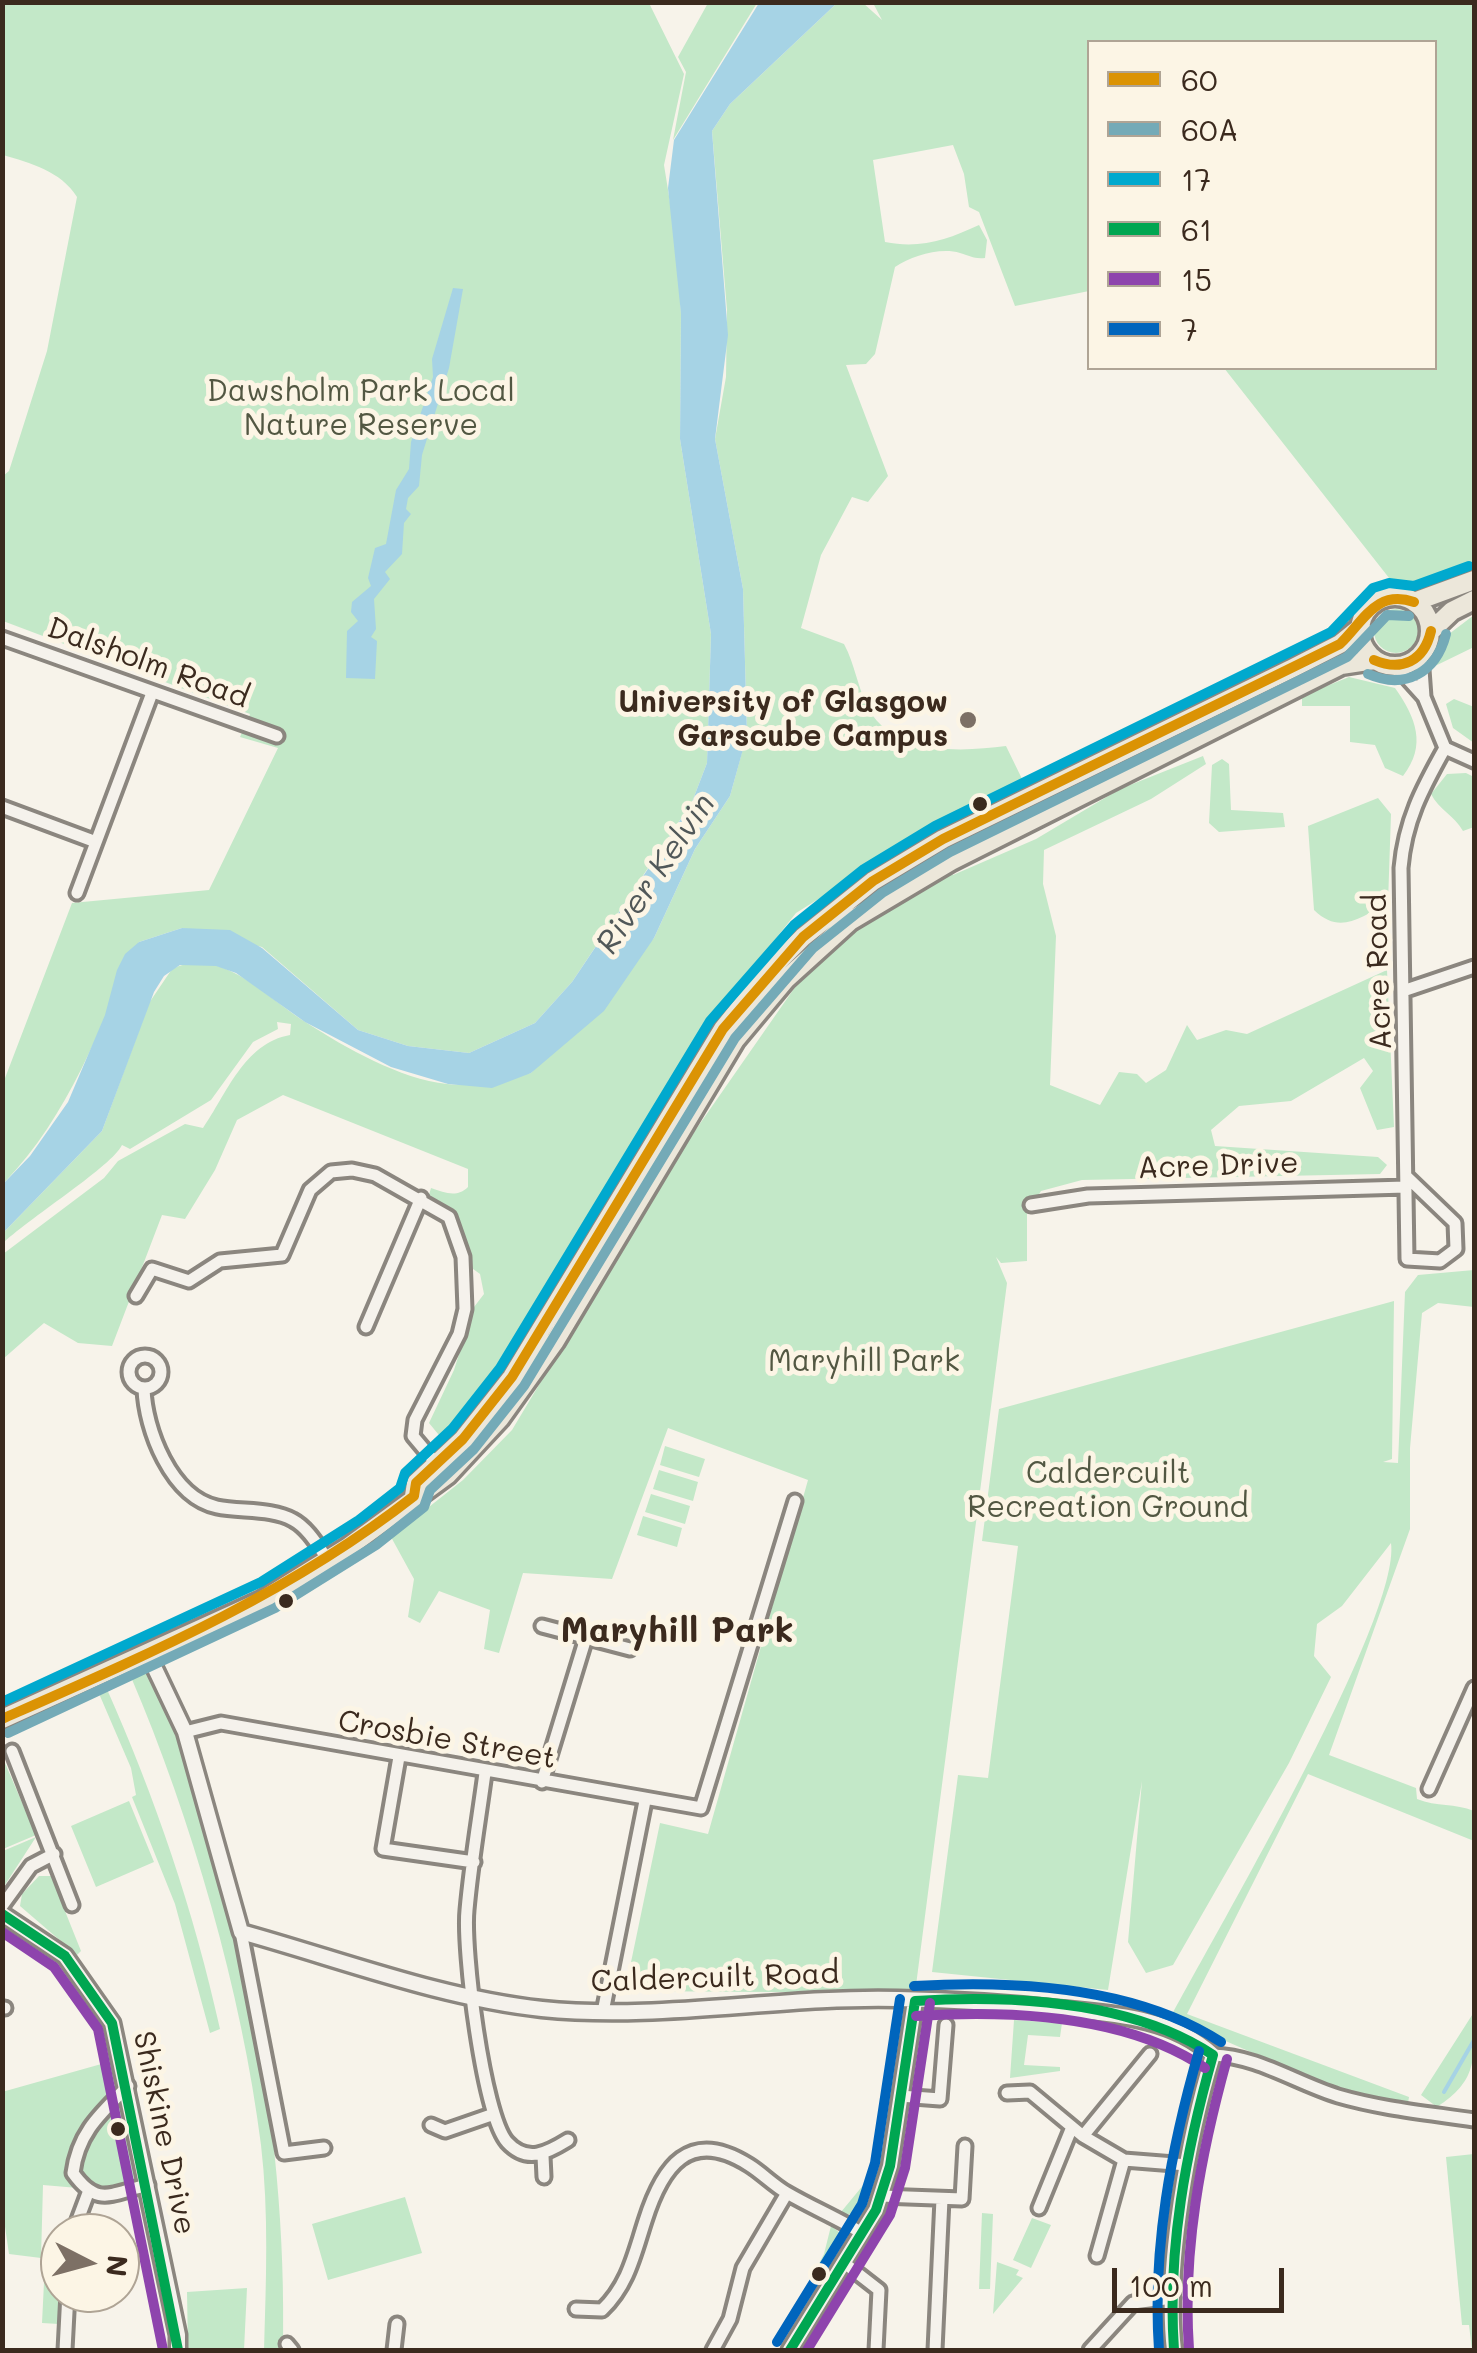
<!DOCTYPE html>
<html>
<head>
<meta charset="utf-8">
<style>
	body { margin:0 }
	#map { position:relative; width:1477px; height:2353px; overflow:hidden; background:#f7f3ea; font-family:Mali,sans-serif }
	canvas { display:block }
	.frame { position:absolute; inset:0; border:5px solid #3b2a1e; pointer-events:none }
	.legend { position:absolute; left:1087px; top:40px; width:350px; height:330px; box-sizing:border-box; background:#fcf5e5; border:2px solid #afa495; margin:0; padding:12px 18px; list-style:none; font-size:30px; color:#3b2a1e }
	.legend li { display:flex; align-items:center; gap:20px; height:50px }
	.legend b { width:50px; border:2px solid #afa495 }
	.north { position:absolute; left:40px; top:2213px; width:100px; height:100px; box-sizing:border-box; background:#fcf5e5; border:2px solid #afa495; border-radius:50%; rotate:96deg; font-size:28px; font-weight:700; line-height:40px; text-align:center; color:#3b2a1e }
	.north::after { content:''; display:block; margin:auto; width:35px; height:45px; background:#7d7065; clip-path:polygon(50% 0,100% 100%,50% 72%,0 100%) }
	.scale { position:absolute; left:1112px; top:2268px; width:172px; height:45px; box-sizing:border-box; border:5px solid #3b2a1e; border-top:0; padding-left:12px; font-size:30px; line-height:35px; white-space:nowrap; color:#3b2a1e; -webkit-text-stroke:8px #fcf5e5; paint-order:stroke }
</style>
</head>
<body>
<div id="map">
<canvas width="1477" height="2353"></canvas>
<div class="frame"></div>
<ul class="legend">
<li><b style="height:12px;background:#db9304"></b>60</li>
<li><b style="height:12px;background:#74aab7"></b>60A</li>
<li><b style="height:12px;background:#00a9ce"></b>17</li>
<li><b style="height:12px;background:#00a651"></b>61</li>
<li><b style="height:12px;background:#8e44ad"></b>15</li>
<li><b style="height:12px;background:#0065bd"></b>7</li>
</ul>
<div class="north">N</div>
<div class="scale">100 m</div>
</div>
<script>
const ctx = document.querySelector('canvas').getContext('2d');
ctx.lineJoin = 'round';
function fillPath(path, color) {
  ctx.fillStyle = color;
  ctx.fill(path, 'evenodd');
}
function strokePath(path, color, width, dash) {
  ctx.strokeStyle = color;
  ctx.lineWidth = width;
  ctx.lineCap = dash ? 'butt' : 'round';
  ctx.setLineDash(dash || []);
  ctx.stroke(path);
}
function write(font, color, halo, rows, align = 'center') {
  ctx.font = font + ' Mali,sans-serif';
  ctx.lineWidth = 10;
  ctx.setLineDash([]);
  ctx.textBaseline = 'middle';
  ctx.strokeStyle = halo;
  ctx.fillStyle = color;
  for (const [text, x, y, turn = 0] of rows) {
    ctx.save();
    ctx.translate(x, y);
    ctx.rotate((+turn || 0) * Math.PI / 180);
    ctx.textAlign = isNaN(turn) ? turn : align;
    if (halo) ctx.strokeText(text, 0, 0);
    ctx.fillText(text, 0, 0);
    ctx.restore();
  }
}
fillPath(new Path2D(`
	M3 3H649L684 74 664 165 677 246 681 314 680 439 711 634 707 763 692 802 572 982 535 1023 469 1053 408 1046 358 1030 262 947 182 928 139 942C99 1028 70 1115 3 1184L2 1086 72 903 209 890 278 748 240 737 250 714 3 621V476L9 471 47 351 77 197C61 171 30 163 3 155Z
	M708 3H757L673 140 686 72 678 57Z
	M837 3H863L882 20 873 3H1474V568C1445 581 1425 596 1393 583L1224 368H1434V42H1090L1089 291 1015 306 979 212 969 207 964 174 953 145 873 160 885 242C920 249 947 240 979 225L987 240 985 258C973 259 971 256 960 253 940 247 912 256 895 267L875 354 866 364 846 365 888 476 868 502 852 497 821 555 801 628 844 644C855 664 858 690 869 710 896 755 960 752 1006 746L1024 783 967 806 796 913 697 1038 522 1334 443 1440 429 1423 454 1370 474 1307 484 1294 480 1274 469 1266C462 1233 457 1215 429 1195L431 1188C445 1193 457 1198 468 1187V1169L283 1095 237 1120 215 1170 185 1219 162 1215 112 1346 78 1343 44 1323 3 1359V1254L104 1178 118 1161 185 1124 203 1128C226 1095 244 1043 290 1035L291 1024 277 1022 278 1029 253 1042 211 1100 130 1149 122 1145C112 1166 35 1214 3 1243V1233L102 1131 149 1003 172 969C221 944 269 1000 307 1023 346 1048 400 1079 447 1084 472 1087 505 1077 531 1073L654 938 695 849 730 796 747 734 743 589 715 439 726 377 727 310 712 131 730 104Z
	M1374 631a22 22 0 1 1 44 0a22 22 0 1 1-44 0Z
	M1474 615V647L1435 666 1449 634Z
	M1349 677 1395 688C1416 718 1427 745 1403 776L1385 768 1375 745 1350 742V706H1302V696Z
	M1454 699 1474 707V743L1453 728 1446 704Z
	M1203 756 1206 764 1151 799 1044 850 1043 884 1056 936 1050 1085 1100 1105 1119 1072 1137 1074 1146 1083 1166 1070 1187 1025 1197 1040 1226 1030 1247 1034 1387 970 1394 1127 1377 1130 1360 1088 1373 1071 1364 1058 1291 1101 1239 1106 1211 1130 1215 1146 1378 1157 1387 1165 1380 1174 1082 1180 1041 1191 1027 1214V1261L1001 1263 996 1257 1007 1283 915 1993 625 1991 660 1823 708 1834 808 1480 668 1428 612 1579 523 1573 499 1653 484 1649 490 1610 439 1591 420 1623 408 1617 414 1579 391 1537 463 1480 512 1430 667 1171 800 980 861 922 951 872 953 875 1036 839 1120 789Z
	M1222 759 1229 764 1231 810 1283 813 1285 827 1219 832 1209 823 1212 765Z
	M1466 773 1474 777V827L1463 831C1454 815 1439 810 1431 794L1447 774Z
	M1378 798 1391 814 1388 903C1359 918 1340 935 1314 910L1308 826Z
	M1474 1270V1307L1438 1303 1422 1313 1410 1448V1529L1329 1755 1416 1788 1417 1799C1437 1807 1455 1803 1474 1811V1841L1308 1774 1187 2014 1409 2097 1408 2103 1344 2093 1171 2017C1216 1932 1401 1618 1391 1543L1342 1606 1317 1624 1314 1656 1331 1677 1289 1763 1173 1965 1146 1973 1128 1942 1142 1781 1108 1990 932 1972 958 1775 988 1778 1018 1546 982 1541 999 1409 1394 1301 1392 1459 1383 1462 1398 1463 1405 1292 1418 1275Z
	M665 1446 705 1459 699 1477 660 1465Z
	M659 1470 698 1482 693 1501 653 1489Z
	M651 1494 690 1506 685 1524 645 1512Z
	M643 1516 682 1528 677 1547 637 1535Z
	M149 1668C239 1881 288 2120 283 2350H264C266 2282 269 2213 261 2145 242 1993 191 1817 131 1677Z
	M106 1687C155 1797 194 1911 220 2029L210 2033 175 1904 132 1797 136 1795 131 1768 97 1689Z
	M2 1756 36 1835 3 1849H2Z
	M129 1801 154 1862 96 1887 71 1826Z
	M36 1837 3 1888V1851Z
	M39 1876H51L81 1951 77 1955 20 1906 22 1894Z
	M1474 2012C1475 2060 1477 2081 1437 2107L1421 2095Z
	M1014 2020 1062 2023 1060 2037 1028 2035 1024 2065 1060 2067V2071L1010 2078Z
	M112 2061 139 2191 92 2202 78 2188 43 2185 41 2258 9 2254 3 2213 2 2092Z
	M878 2145 877 2180 863 2210 846 2215 841 2212 874 2172Z
	M1474 2154V2350H1472L1469 2325H1462L1446 2157Z
	M405 2197 422 2253 328 2280 312 2224Z
	M982 2213 993 2214 990 2289H979Z
	M1032 2218 1051 2225 1031 2268 1013 2260Z
	M831 2226 843 2235V2242L809 2300 802 2296 824 2254Z
	M45 2262H60L59 2324 42 2323Z
	M997 2262 1019 2270 1016 2275 1023 2278 993 2314Z
	M247 2288 244 2350H188L187 2292Z`), '#c3e8c8');
fillPath(new Path2D(`
	M759 3H837L730 104 712 131 728 335 715 439 743 589 747 735 730 796 695 849 654 938 604 1011 531 1073 492 1088 448 1084 391 1067 305 1022 236 973 216 966 180 965 164 976 154 992 102 1131 3 1233V1184L30 1156 68 1102 105 1015 117 970 125 954 139 942 182 928 230 930 262 948 358 1030 408 1046 469 1053 535 1023 572 982 662 848 692 802 707 763 711 634 680 439 681 314 668 188 674 140Z
	M453 288 463 289 449 368 422 455 419 486 408 498 406 509 411 514 404 523 402 554 385 572 390 579 374 599 376 629 371 637 377 641 375 679 346 678 347 631 358 621 351 612 352 602 371 586 368 578 375 548 386 544 396 490 409 469 411 442 433 377 432 359Z`), '#a6d3e5');
strokePath(new Path2D(`
	M1444 2092 1474 2040`), '#a6d3e5', 4);
const minor = new Path2D(`
	M2 638 277 736
	M1421 656 1424 697 1445 748
	M1397 667 1424 697
	M1445 748 1474 761
	M2 807 96 842
	M77 893 152 693
	M1403 991 1474 967
	M1406 1176 1455 1223 1456 1249 1440 1261 1407 1259 1401 868C1405 821 1422 789 1445 748
	M1031 1205 1088 1196 1406 1187
	M136 1296 152 1269 189 1281 220 1261 282 1255 310 1190 331 1172 352 1170 375 1175 449 1217 463 1257 465 1309 459 1334 415 1420 413 1436 439 1467
	M366 1327 421 1198
	M129 1372a16 16 0 1 1 32 0a16 16 0 1 1-32 0Z
	M144 1388C145 1429 171 1497 217 1507 240 1512 272 1508 293 1520 308 1528 318 1546 328 1560
	M542 1626 630 1649
	M185 1732 221 1723 701 1808 795 1501
	M12 1751 72 1905
	M399 1757 383 1849 474 1862
	M485 1773C479 1818 471 1864 467 1910 463 1949 483 2114 507 2142 527 2164 547 2153 568 2140
	M542 1782 586 1638
	M1429 1789 1474 1688
	M2 1906 31 1866 54 1854
	M241 1932 284 2153 324 2148
	M2 2008H5
	M603 2012 645 1801
	M1213 2055C1257 2056 1296 2083 1338 2096 1383 2109 1428 2113 1474 2120
	M128 2086C100 2114 78 2133 73 2173 98 2208 111 2193 148 2185
	M1007 2093 1030 2092 1083 2136 1124 2160 1187 2165
	M900 2096 940 2099 946 2025
	M431 2125 445 2131 494 2114
	M1083 2136 1150 2054
	M543 2156 544 2177
	M881 2196 962 2199 965 2146
	M1039 2208 1072 2127
	M73 2233 88 2193
	M1097 2256 1124 2160
	M843 2262 879 2290 876 2350
	M576 2309 602 2310C628 2285 634 2255 645 2221 662 2167 689 2127 749 2165 762 2173 773 2185 787 2193 811 2207 837 2218 862 2233
	M287 2344 292 2350
	M65 2350 68 2293
	M394 2350 397 2324
	M713 2350 730 2319 743 2268 787 2193
	M935 2350 942 2199
	M1090 2350 1133 2303 1173 2298`);
const tertiary = new Path2D(`
	M148 1654 185 1732 241 1932C339 1959 440 1998 542 2009 660 2021 780 1996 898 1999 950 2000 1004 2003 1057 2009 1110 2014 1172 2016 1213 2055 1189 2134 1164 2268 1174 2350
	M2 1914 65 1956 112 2023 178 2335V2350
	M790 2350 876 2210 890 2166 915 2001`);
const primary = new Path2D(`
	M1360 631a35 35 0 1 1 70 0a35 35 0 1 1-70 0Z
	M1414 602 1474 580
	M1431 631 1452 611 1474 600
	M414 1496 416 1483 463 1439 512 1377 723 1029 772 968 803 937 873 881 943 839 1293 668 1340 644 1361 627
	M2 1719 260 1602 347 1548 447 1475 500 1418 555 1341 735 1040 786 979 850 921 951 861 1341 665 1374 660`);
strokePath(minor, '#8b867f', 19);
strokePath(tertiary, '#8b867f', 21);
strokePath(primary, '#8b867f', 25);
strokePath(minor, '#f5f2ec', 11);
strokePath(tertiary, '#f5f2ec', 14);
strokePath(primary, '#ece7da', 18);
strokePath(new Path2D(`
	M1374 660C1402 672 1424 661 1431 631
	M2 1719C147 1655 289 1594 414 1496L416 1483 463 1439 512 1377 723 1029 803 937 873 881 943 839 1340 644C1364 621 1376 589 1414 602`), '#db9304', 10);
strokePath(new Path2D(`
	M1368 674C1405 690 1436 673 1446 634
	M8 1733 275 1608 376 1545 424 1507 430 1490 474 1449 524 1386 735 1038 813 948 882 893 950 852 1347 657 1387 615 1409 616`), '#74aab7', 10);
strokePath(new Path2D(`
	M2 1702 261 1582 359 1520 400 1488 405 1473 452 1429 500 1368 710 1021 794 925 864 869 935 826 1331 632 1373 588 1389 583 1414 586 1469 566`), '#00a9ce', 10);
strokePath(new Path2D(`
	M2 1914 65 1956 112 2023 178 2350
	M915 2001C1012 1995 1130 2000 1213 2055
	M790 2350 876 2210 890 2166 915 2001
	M1174 2350C1167 2250 1186 2151 1213 2055`), '#00a651', 10);
strokePath(new Path2D(`
	M2 1932 54 1967 98 2029 163 2350
	M916 2016C1009 2010 1125 2014 1205 2068
	M1189 2349C1182 2251 1201 2153 1227 2059
	M807 2350 890 2215 905 2168 930 2003`), '#8e44ad', 10);
strokePath(new Path2D(`
	M914 1986C1014 1980 1135 1986 1221 2042
	M777 2342 862 2204 875 2163 900 1999
	M1159 2350C1152 2249 1171 2148 1199 2051`), '#0065bd', 10);
for (const [x, y, r, color] of [
	[968,720,10,"#7d7065"],
	[980,804,9,"#3b2a1e"],
	[286,1601,9,"#3b2a1e"],
	[118,2129,9,"#3b2a1e"],
	[819,2274,9,"#3b2a1e"]
]) {
  const dot = new Path2D();
  dot.arc(x, y, r, 0, 2 * Math.PI);
  ctx.fillStyle = color;
  ctx.fill(dot);
  strokePath(dot, '#fcf5e5', 4);
}
write('30px', '#525742', '#fcf5e5', [
	["Dawsholm Park Local",361,392],
	["Nature Reserve",361,426],
	["Maryhill Park",864,1362],
	["Caldercuilt",1108,1474],
	["Recreation Ground",1108,1508]
]);
write('30px', '#3b2a1e', '#fcf5e5', [
	["Dalsholm Road",148,663,20],
	["Acre Road",1379,972,-92],
	["Acre Drive",1218,1166,-2],
	["Crosbie Street",447,1740,10],
	["Caldercuilt Road",715,1978,-2],
	["Shiskine Drive",164,2133,78]
]);
write('bold 30px', '#3b2a1e', '#fcf5e5', [
	["University of Glasgow",948,703],
	["Garscube Campus",948,737]
], 'right');
write('italic 32px', '#515859', '#fcf5e5', [
	["River Kelvin",656,874,-56]
]);
write('bold 35px', '#3b2a1e', '#fcf5e5', [
	["Maryhill Park",677,1631]
]);
</script>
</body>
</html>
